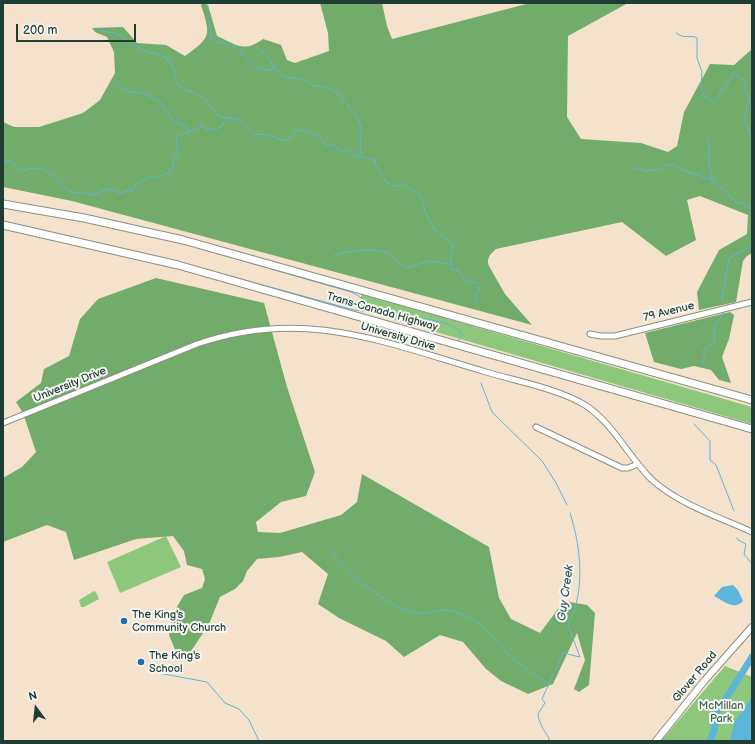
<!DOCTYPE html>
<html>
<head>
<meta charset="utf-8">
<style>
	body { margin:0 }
	#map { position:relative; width:755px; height:744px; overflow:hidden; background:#f5e2cd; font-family:"Balsamiq Sans",sans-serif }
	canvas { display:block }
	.frame { position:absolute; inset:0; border:4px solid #1f3d34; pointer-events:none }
	.north { position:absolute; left:16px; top:688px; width:40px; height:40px; -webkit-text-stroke:3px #f6f6f2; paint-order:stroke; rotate:345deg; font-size:11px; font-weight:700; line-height:16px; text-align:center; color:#1f3d34 }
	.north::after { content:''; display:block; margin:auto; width:14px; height:18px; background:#1f3d34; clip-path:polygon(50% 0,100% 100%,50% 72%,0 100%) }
	.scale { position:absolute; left:16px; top:24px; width:120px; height:18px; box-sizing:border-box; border:2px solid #1f3d34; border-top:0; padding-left:5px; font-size:12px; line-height:14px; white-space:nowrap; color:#1f3d34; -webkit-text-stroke:3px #f6f6f2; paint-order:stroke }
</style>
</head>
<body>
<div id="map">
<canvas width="755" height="744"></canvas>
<div class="frame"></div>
<div class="north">N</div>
<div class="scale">200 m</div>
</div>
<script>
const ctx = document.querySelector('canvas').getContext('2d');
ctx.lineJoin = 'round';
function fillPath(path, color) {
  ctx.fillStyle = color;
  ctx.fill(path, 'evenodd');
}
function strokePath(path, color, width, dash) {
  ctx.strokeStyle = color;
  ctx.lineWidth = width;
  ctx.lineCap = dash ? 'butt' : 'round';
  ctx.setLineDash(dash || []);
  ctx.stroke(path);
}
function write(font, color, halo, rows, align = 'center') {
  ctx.font = font + ' "Balsamiq Sans",sans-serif';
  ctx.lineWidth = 4;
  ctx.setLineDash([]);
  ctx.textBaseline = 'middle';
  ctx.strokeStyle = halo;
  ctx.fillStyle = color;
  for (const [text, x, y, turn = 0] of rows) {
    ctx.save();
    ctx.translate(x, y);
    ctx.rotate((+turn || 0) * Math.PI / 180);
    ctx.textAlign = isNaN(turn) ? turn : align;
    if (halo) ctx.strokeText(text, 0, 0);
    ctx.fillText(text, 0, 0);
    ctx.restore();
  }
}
fillPath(new Path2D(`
	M362 294 752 407V424L357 309Z
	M166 536 181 567 120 593 107 562Z
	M94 591 96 592 99 599 84 607H81L79 600Z
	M725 666 752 677V714L736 741H661Z`), '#8dc77b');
fillPath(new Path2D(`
	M203 3 208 5 217 36C237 45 244 53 263 39L281 45 287 60 295 63 329 51 328 33 320 3H382L387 26 392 39 530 3H628L568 36 567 117 581 139 641 143 668 152 677 146 684 112 710 64 734 65 752 49V253L747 256 743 261 736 302 699 310 697 292 719 250 747 234 748 215 700 196 687 200 696 240 666 256 622 222 496 249C490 254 486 259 489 266L505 294 532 325 72 201 3 187V122L14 127H39L83 113 100 100 115 73 114 52 107 37 95 32 92 28 123 27 137 43 166 45 185 56C211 37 211 36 201 5Z
	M156 278 264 303 287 387 315 472 306 496 281 502 256 522 258 532 280 533 341 515 357 502 362 474 489 547 499 598 511 619 540 633 564 601 587 605 595 613 589 685 579 692 574 689 585 660 577 633 553 684 528 694 501 681 486 669 463 642 440 635 404 657 386 641 339 618 318 604 328 574 302 552 279 557 257 559 247 571 243 581 235 589 220 597 209 624 186 659 176 652 169 635 172 615 184 595 202 588 205 579 202 569 187 565 184 551 173 536 136 539 74 560 66 532 47 525 3 542V478L22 467 36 452 23 413 16 402 41 383 44 369 69 356 80 319 98 299Z
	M730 312 734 315 729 339 722 357 731 383 719 380 711 370 694 366 681 369 654 362 645 333Z`), '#72ac6b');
fillPath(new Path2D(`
	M733 585 738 590 743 601C734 611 724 601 714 596L722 587Z
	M752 694V741H730L735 721 748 703Z`), '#5bb6d9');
strokePath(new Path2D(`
	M209 20 211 38C219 44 226 42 234 46 244 53 250 66 262 70 266 71 270 69 274 69 279 70 281 76 287 77 296 78 307 78 314 86L327 87 338 94 348 105 350 110 356 113 362 131 360 143 362 156
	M99 31 115 33 143 50 166 57 174 69 176 83 185 90 195 93 205 99 219 116 225 118
	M676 33C685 40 691 34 697 38V58L702 72 701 85 704 96 713 102 718 98 720 92 727 86 732 73 744 79 746 92 750 101 744 118 752 140
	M257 47 266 55 275 69
	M116 82 126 91 142 93 160 101 172 119 187 127 189 131
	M707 138 710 150 708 159 712 180
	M3 162 8 160 22 171C52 159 54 187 76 193 78 193 80 191 82 192 87 193 89 195 94 195L104 190 110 189 119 193 133 190 135 185 150 177 155 178 167 174 173 167 174 159 178 153 176 138 179 135 196 130 201 124 206 129H217L222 126 226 118C240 117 244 124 252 134L269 135 285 141 292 136 296 130C308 132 319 132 326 145H333L340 150 348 151 353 155 374 160C377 169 383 173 386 182L394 186 405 185 420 195 426 214 434 229 452 243C453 252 449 261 452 270H458L467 282H475L478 283 479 291 475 295 477 302
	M632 170 637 168 647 171 660 169 665 165H674L680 169 712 180 731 197 737 203 742 202 752 210
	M181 243 351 292C361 296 368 304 377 309 396 320 450 315 462 334L459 340
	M333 256C347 250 375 248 388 253 392 254 394 259 397 262 400 264 405 265 408 268L428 261 450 264
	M230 276 354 310 372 312 376 309
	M722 301 729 258 752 246
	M702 366 705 356 702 351 714 343V332L716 325 723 313
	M481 383 492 412 542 461 556 483 567 505
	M694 424 710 441V460L716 465 734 511
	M737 538 738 540 746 544 744 554 752 564
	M331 550C348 573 388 609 418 613 429 615 438 609 448 610 455 611 467 616 474 620 489 628 497 644 510 656 522 667 536 675 549 684
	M153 672 207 682 225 703 239 709 249 720 259 741
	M549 741V738C544 730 539 724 538 714L545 703 542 699 563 653 580 657 568 625C586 591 581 547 570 513`), '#5bb6d9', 1);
strokePath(new Path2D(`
	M710 741 714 730 717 713 752 657`), '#5bb6d9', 7);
const minor = new Path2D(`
	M590 334 601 336H615L752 302
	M3 423 197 344C304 307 383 342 486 372 516 381 559 389 585 405 613 423 628 456 651 479 678 504 719 517 752 532
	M536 427 622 468H628L638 464`);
const major = new Path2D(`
	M656 741 705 680 752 627`);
const highway = new Path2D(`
	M3 204 84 218 183 240 752 400
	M3 225 178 265 752 429`);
strokePath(minor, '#8a9080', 7);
strokePath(major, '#8a9080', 8);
strokePath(highway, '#8a9080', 9);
strokePath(minor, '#fff', 5);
strokePath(major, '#fff', 6);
strokePath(highway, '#fff', 7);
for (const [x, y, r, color] of [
	[124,621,4,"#1f6fb2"],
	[141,662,4,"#1f6fb2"]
]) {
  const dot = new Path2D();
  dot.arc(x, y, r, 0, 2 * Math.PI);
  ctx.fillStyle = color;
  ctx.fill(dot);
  strokePath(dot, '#f6f6f2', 1.5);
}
write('11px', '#1f3d34', '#f6f6f2', [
	["Trans-Canada Highway",382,312,16],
	["79 Avenue",669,312,-14],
	["University Drive",398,337,16],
	["University Drive",70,385,-22],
	["Glover Road",695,677,-50]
]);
write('11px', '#1f3d34', '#f6f6f2', [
	["The King's",132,615],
	["Community Church",132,628],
	["The King's",149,656],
	["School",149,669]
], 'left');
write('11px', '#3a6046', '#f6f6f2', [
	["McMillan",721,706],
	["Park",721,719]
]);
write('italic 12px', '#2e5b5d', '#f6f6f2', [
	["Guy Creek",566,593,-82]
]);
</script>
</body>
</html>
